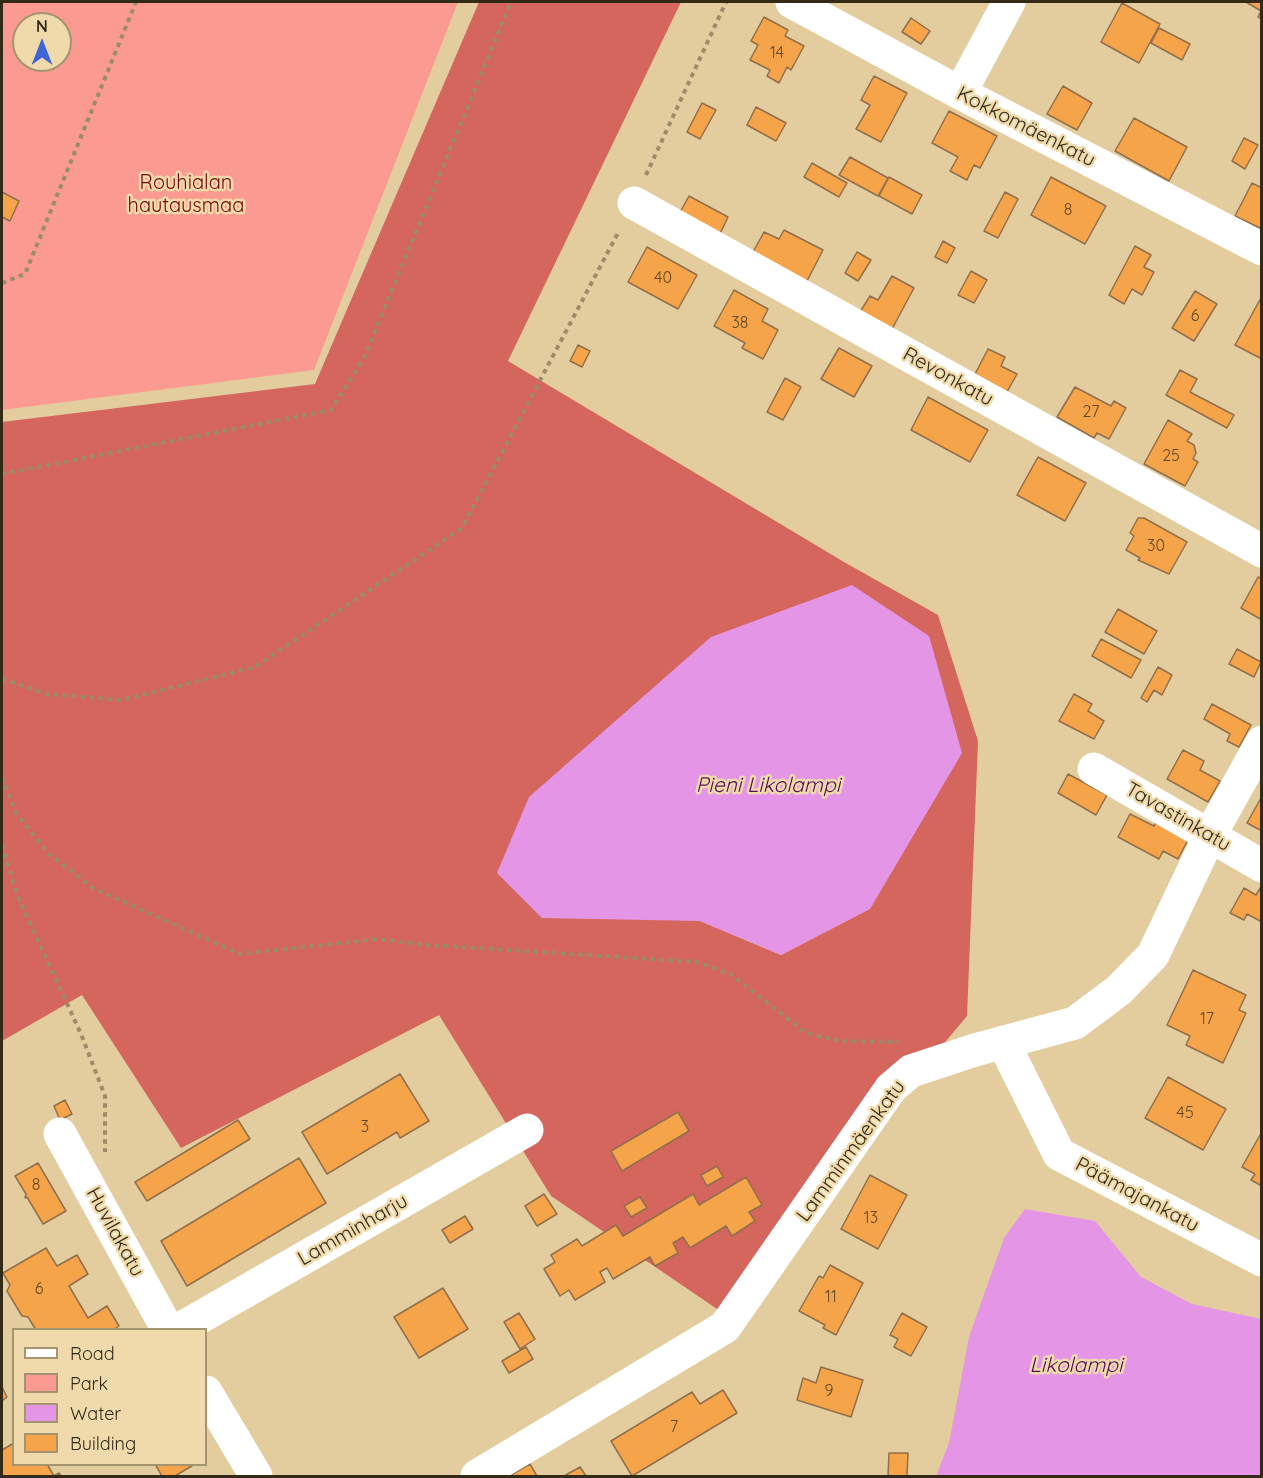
<!DOCTYPE html>
<html>
<head>
<meta charset="utf-8">
<style>
	body { margin:0 }
	#map { position:relative; width:1263px; height:1478px; overflow:hidden; background:#e3cd9f; font-family:Quicksand,sans-serif }
	canvas { display:block }
	.frame { position:absolute; inset:0; border:3px solid #322a17; pointer-events:none }
	.legend { position:absolute; left:12px; top:1328px; width:195px; height:138px; box-sizing:border-box; background:#f0daab; border:2px solid #a49470; margin:0; padding:8px 10px; list-style:none; font-size:18px; color:#322a17 }
	.legend li { display:flex; align-items:center; gap:12px; height:30px }
	.legend b { width:30px; border:2px solid #a49470 }
	.north { position:absolute; left:12px; top:12px; width:60px; height:60px; box-sizing:border-box; background:#f0daab; border:2px solid #a49470; border-radius:50%; rotate:0deg; font-size:16px; font-weight:700; line-height:24px; text-align:center; color:#322a17 }
	.north::after { content:''; display:block; margin:auto; width:21px; height:27px; background:#3d65d6; clip-path:polygon(50% 0,100% 100%,50% 72%,0 100%) }
</style>
</head>
<body>
<div id="map">
<canvas width="1263" height="1478"></canvas>
<div class="frame"></div>
<ul class="legend">
<li><b style="height:8px;background:#fff"></b>Road</li>
<li><b style="height:16px;background:#fb9a91"></b>Park</li>
<li><b style="height:16px;background:#e495e6"></b>Water</li>
<li><b style="height:16px;background:#f5a44a"></b>Building</li>
</ul>
<div class="north">N</div>
</div>
<script>
const ctx = document.querySelector('canvas').getContext('2d');
ctx.lineJoin = 'round';
function fillPath(path, color) {
  ctx.fillStyle = color;
  ctx.fill(path, 'evenodd');
}
function strokePath(path, color, width, dash) {
  ctx.strokeStyle = color;
  ctx.lineWidth = width;
  ctx.lineCap = dash ? 'butt' : 'round';
  ctx.setLineDash(dash || []);
  ctx.stroke(path);
}
function write(font, color, halo, rows, align = 'center') {
  ctx.font = font + ' Quicksand,sans-serif';
  ctx.lineWidth = 5;
  ctx.setLineDash([]);
  ctx.textBaseline = 'middle';
  ctx.strokeStyle = halo;
  ctx.fillStyle = color;
  for (const [text, x, y, turn = 0] of rows) {
    ctx.save();
    ctx.translate(x, y);
    ctx.rotate((+turn || 0) * Math.PI / 180);
    ctx.textAlign = isNaN(turn) ? turn : align;
    if (halo) ctx.strokeText(text, 0, 0);
    ctx.fillText(text, 0, 0);
    ctx.restore();
  }
}
fillPath(new Path2D(`
	M2 2H458L314 370 2 410ZM24 24H60V60H24Z`), '#fb9a91');
fillPath(new Path2D(`
	M479 2H681L508 361 844 562 938 615 978 741 967 1016 720 1311 551 1196 439 1015 181 1148 82 995 2 1041V422L315 384ZM869 909 781 955 700 921Z`), '#d4665e');
fillPath(new Path2D(`
	M852 585 929 636 962 753 870 909 781 955 700 921 542 918 497 873 529 797 711 637Z
	M1025 1209 1095 1221 1141 1277 1192 1304 1261 1319V1476H936L949 1443 969 1337 1004 1238Z`), '#e495e6');
const building = new Path2D(`
	M1246 2H1262V19L1258 17 1261 11Z
	M1122 3 1160 24 1139 63 1101 42Z
	M764 17 788 30 785 36 804 46 791 70 787 67 779 83 767 76 770 70 750 60 758 45 751 41Z
	M911 18 930 31 921 44 902 32Z
	M1159 28 1190 44 1182 60 1151 43Z
	M874 76 907 93 881 142 856 129 870 105 861 100Z
	M1063 86 1092 103 1077 130 1047 114Z
	M702 103 716 110 700 139 687 132Z
	M756 107 786 123 776 141 747 125Z
	M949 111 997 136 980 168 974 165 967 180 950 171 958 157 932 143Z
	M1134 118 1187 147 1169 181 1115 151Z
	M1244 138 1258 145 1245 169 1232 161Z
	M850 157 888 178 878 196 839 175Z
	M812 163 847 183 839 197 804 177Z
	M889 177 922 195 912 214 879 196Z
	M1051 177 1106 206 1085 244 1031 215Z
	M1252 183 1262 188V229L1235 216Z
	M2 192 19 201 10 221 2 217Z
	M1005 192 1018 199 998 238 984 231Z
	M689 196 728 217 719 236 679 214Z
	M784 230 823 250 806 283 752 254 764 232 779 239Z
	M943 241 955 248 947 263 935 257Z
	M1135 246 1151 255 1144 267 1154 272 1142 295 1132 289 1124 304 1109 295Z
	M647 247 697 275 678 309 628 282Z
	M857 252 871 260 858 281 845 273Z
	M971 271 987 280 974 303 958 295Z
	M892 276 914 288 892 329 860 312 870 296 878 300Z
	M734 290 768 309 762 321 778 330 763 359 742 348 745 343 714 326Z
	M1195 291 1217 304 1194 341 1172 328Z
	M1262 296V359L1235 345Z
	M578 345 590 351 582 367 570 361Z
	M839 348 872 366 854 397 821 379Z
	M988 349 1005 357 1001 366 1017 374 1007 392 975 374Z
	M1180 370 1197 379 1190 392 1234 415 1227 428 1166 395Z
	M785 378 801 387 783 420 767 412Z
	M1075 387 1111 406 1114 401 1126 408 1109 439 1097 433 1094 438 1057 417Z
	M928 397 988 430 970 462 911 430Z
	M1168 420 1192 434 1187 441 1194 445 1196 453 1193 459 1198 462 1185 486 1144 464Z
	M1038 457 1086 483 1065 521 1017 495Z
	M1138 518H1144L1187 542 1169 574 1138 560 1140 558 1126 550 1134 536 1130 533Z
	M1258 577 1262 579V620L1241 608Z
	M1118 609 1157 631 1144 654 1105 632Z
	M1101 639 1141 660 1131 678 1092 656Z
	M1237 649 1261 662 1254 677 1229 664Z
	M1158 667 1172 675 1162 695 1154 690 1147 702 1141 698Z
	M1074 694 1092 704 1088 711 1104 721 1094 739 1059 721Z
	M1212 704 1251 725 1239 747 1227 741 1230 734 1204 719Z
	M1183 750 1204 761 1200 770 1220 781 1208 802 1167 779Z
	M1068 774 1107 795 1096 815 1058 793Z
	M1262 796V831L1247 823Z
	M1130 814 1154 826 1156 822 1188 840 1178 859 1163 851 1159 859 1118 837Z
	M1262 885V922L1247 914 1244 920 1230 913 1244 888 1256 895Z
	M1193 970 1246 995 1239 1010 1246 1013 1223 1063 1186 1045 1190 1036 1167 1025Z
	M400 1074 429 1121 400 1138 397 1132 327 1174 302 1132Z
	M1168 1077 1226 1109 1203 1150 1145 1118Z
	M65 1100 72 1114 60 1120 54 1106Z
	M678 1112 689 1131 622 1171 611 1151Z
	M238 1120 250 1139 147 1201 135 1182Z
	M1260 1135 1262 1136V1186L1251 1180 1255 1174 1242 1167Z
	M299 1158 326 1203 187 1286 161 1241Z
	M38 1163 66 1211 43 1224 27 1197 25 1198 26 1194 15 1176Z
	M717 1166 723 1177 707 1186 701 1175Z
	M870 1175 907 1195 878 1249 841 1229Z
	M746 1177 762 1205 749 1212 755 1221 732 1236 726 1226 690 1248 683 1237 673 1243 678 1253 655 1266 650 1257 613 1279 607 1268 600 1272 605 1282 575 1300 569 1290 560 1296 544 1269 555 1262 551 1255 577 1239 582 1246 616 1225 623 1236 693 1194 699 1205Z
	M544 1194 557 1214 537 1226 525 1206Z
	M640 1197 647 1208 631 1217 624 1206Z
	M465 1216 473 1229 450 1243 442 1230Z
	M46 1248 57 1266 77 1255 88 1274 69 1286 88 1318 107 1306 119 1326 113 1330H36L28 1317 22 1316 7 1291 10 1285 3 1273Z
	M830 1265 863 1283 836 1335 823 1328 825 1325 799 1311 819 1276 823 1278Z
	M443 1288 468 1329 419 1358 394 1317Z
	M519 1313 535 1339 520 1349 504 1322Z
	M902 1313 927 1327 911 1356 894 1347 898 1339 890 1335Z
	M526 1347 533 1359 509 1373 502 1361Z
	M821 1367 863 1380 851 1417 797 1400 803 1378 816 1383Z
	M2 1387 7 1397 2 1401Z
	M723 1390 737 1413 632 1476 611 1441 692 1392 700 1404Z
	M14 1443V1464H47L54 1476 59 1473 61 1476H2V1450Z
	M889 1453H908L907 1476H888Z
	M155 1464H195L175 1476H162Z
	M530 1464 537 1476H509Z
	M580 1467 586 1476H564Z`);
fillPath(building, '#f5a44a');
strokePath(building, '#916f4c', 1.5);
strokePath(new Path2D(`
	M646 175 726 2
	M2 283 25 274 136 2
	M2 474 331 410 364 358 511 2
	M2 679 47 694 121 700 255 667 462 528 619 231
	M2 777 16 813 48 853 93 888 240 954 377 939 428 945 697 962 732 975 806 1033 841 1041 899 1042
	M2 845 18 897 81 1034 105 1096V1152`), '#9b8b68', 4, [4.5, 4.5]);
strokePath(new Path2D(`
	M792 2 960 93 1262 249
	M960 93 1009 2
	M634 203 1262 551
	M1094 769 1262 866
	M1003 1042 1059 1154 1262 1260
	M60 1134 168 1330
	M178 1330 527 1130
	M206 1392 256 1476
	M477 1476 725 1327 891 1088 911 1071 975 1050 1075 1023 1119 990 1153 955 1209 837 1262 742`), '#fff', 33);
write('16px', '#634824', null, [
	["14",777,53],
	["8",1068,210],
	["40",663,278],
	["6",1195,316],
	["38",740,323],
	["27",1091,412],
	["25",1171,456],
	["30",1156,546],
	["17",1207,1019],
	["45",1185,1113],
	["3",365,1127],
	["8",36,1185],
	["13",871,1218],
	["6",39,1289],
	["11",831,1297],
	["9",829,1391],
	["7",674,1427]
]);
write('20px', '#322a17', '#f0daab', [
	["Kokkomäenkatu",1026,127,27],
	["Revonkatu",948,377,29],
	["Tavastinkatu",1178,817,30],
	["Lamminmäenkatu",851,1151,-54],
	["Päämajankatu",1137,1195,28],
	["Lamminharju",353,1230,-30],
	["Huvilakatu",115,1232,61]
]);
write('20px', '#72070e', '#f0daab', [
	["Rouhialan",186,183],
	["hautausmaa",186,206]
]);
write('italic 21px', '#570f5a', '#f0daab', [
	["Pieni Likolampi",768,786],
	["Likolampi",1076,1366]
]);
</script>
</body>
</html>
